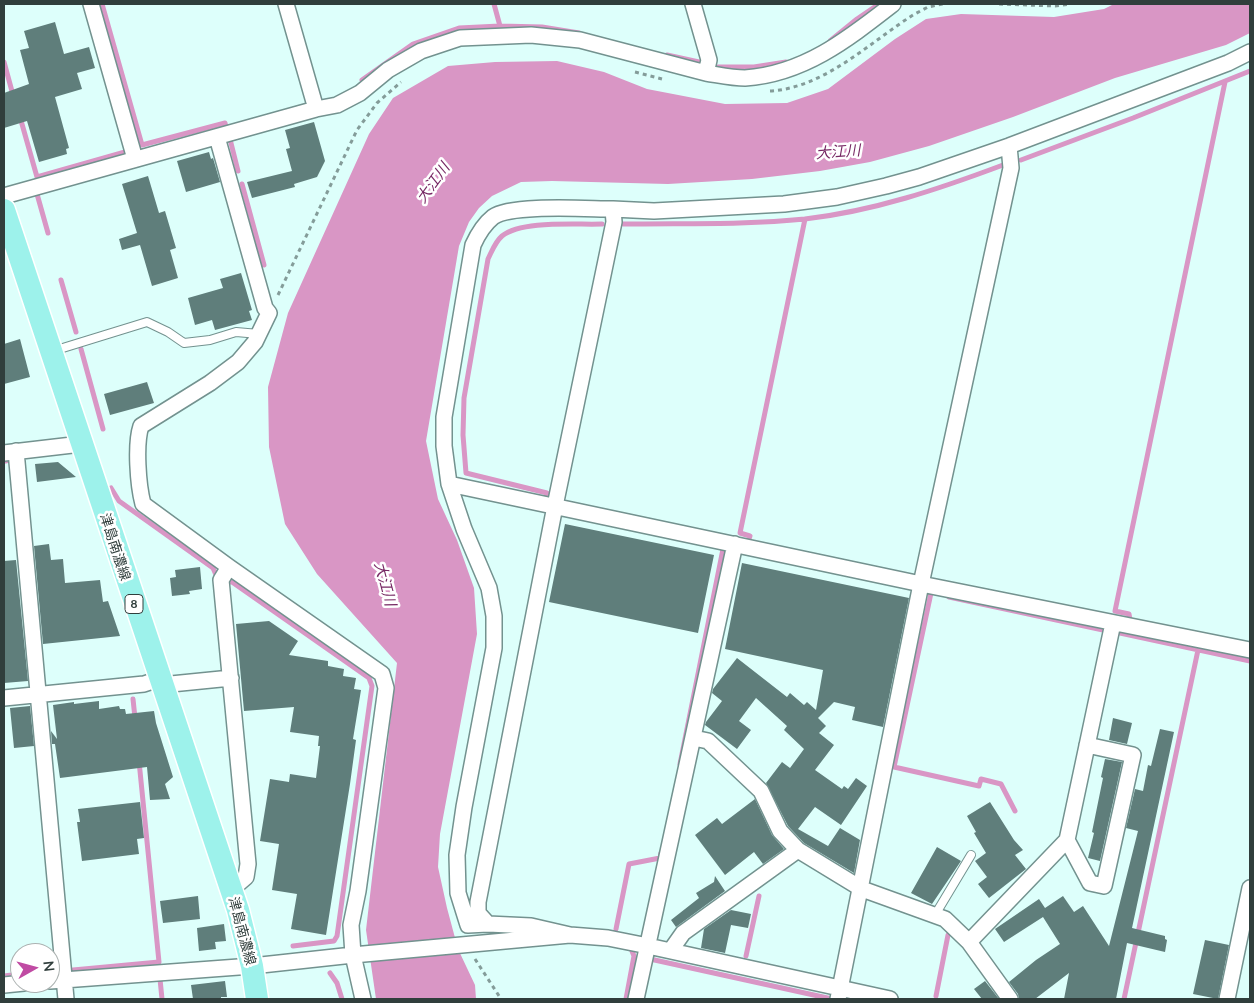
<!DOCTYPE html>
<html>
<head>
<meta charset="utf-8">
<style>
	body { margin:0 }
	#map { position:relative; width:1254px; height:1003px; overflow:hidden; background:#ddfffb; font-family:Lato,sans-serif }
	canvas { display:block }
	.frame { position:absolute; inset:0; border:5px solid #303e3c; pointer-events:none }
	.north { position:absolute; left:10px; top:943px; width:50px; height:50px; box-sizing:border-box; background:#fff; border:1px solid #acb2b1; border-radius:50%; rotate:83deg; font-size:14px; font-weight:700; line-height:20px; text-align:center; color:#303e3c }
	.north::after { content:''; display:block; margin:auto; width:18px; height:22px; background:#c04ba3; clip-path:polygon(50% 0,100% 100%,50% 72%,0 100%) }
</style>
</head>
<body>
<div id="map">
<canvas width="1254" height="1003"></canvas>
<div class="frame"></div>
<div class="north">N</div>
</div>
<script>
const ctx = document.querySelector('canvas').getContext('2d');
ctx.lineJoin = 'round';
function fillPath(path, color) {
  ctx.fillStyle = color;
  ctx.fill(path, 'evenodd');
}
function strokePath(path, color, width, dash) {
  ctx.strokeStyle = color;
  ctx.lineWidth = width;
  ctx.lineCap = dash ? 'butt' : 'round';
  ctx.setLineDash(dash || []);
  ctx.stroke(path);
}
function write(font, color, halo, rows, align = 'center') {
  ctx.font = font + ' Lato,"Noto Sans JP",sans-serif';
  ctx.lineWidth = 5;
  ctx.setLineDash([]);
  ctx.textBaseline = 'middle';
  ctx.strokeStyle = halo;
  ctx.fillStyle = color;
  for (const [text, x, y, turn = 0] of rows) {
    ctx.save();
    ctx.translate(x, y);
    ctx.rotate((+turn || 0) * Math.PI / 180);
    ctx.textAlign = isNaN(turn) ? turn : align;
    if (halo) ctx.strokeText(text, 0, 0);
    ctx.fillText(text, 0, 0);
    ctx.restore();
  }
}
fillPath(new Path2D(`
	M1114 4H1250V33L1226 45 1115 78 1013 117 929 146 870 162 820 171 752 179 668 184 552 181 521 182 492 196 479 208 469 222 459 246 426 441 438 499 457 540 474 588 477 634 440 834 438 867 447 908 458 949 475 985 476 999H376L366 930 397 663 317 574 285 524 269 447 268 387 288 313 369 134 393 98 448 66 495 62 557 61 604 72 647 89 725 104 787 103 828 89 895 39 926 19 961 14 1054 17 1104 9Z`), '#d996c5');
strokePath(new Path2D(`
	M102 4 142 145 225 123 226 127
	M500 26 542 27 579 33
	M830 41 857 19 879 4
	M667 55 699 62
	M4 62 13 95
	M718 67H754L786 62
	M362 80 413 44 459 28 500 26 494 4
	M20 117 37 177 125 152
	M230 139 238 171
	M1021 160 1133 118 1250 71
	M242 184 264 265
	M37 194 48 233
	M623 224C684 223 745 225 805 219 874 211 939 189 1003 165
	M61 280 76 332
	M81 349 103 429
	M4 461H6
	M111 488 119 501 213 568 217 577
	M546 496 547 493 466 473 463 435 464 398 488 259C492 251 495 242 502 236 522 220 576 225 602 224
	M749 539 750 536 740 533 805 219
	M227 582H232L369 678 372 686 337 936 334 941 293 946
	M931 593 894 767 979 786 981 779 1001 784 1015 811
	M949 597 1103 630
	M1130 620 1129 614 1115 611 1225 82
	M1120 633 1250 661
	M133 699 135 718
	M680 764 723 549
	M616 929 629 864 660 858 661 853
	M746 956 759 896
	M650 959 832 999
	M73 970 159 962 139 761
	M50 972 57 971
	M330 973 337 983 342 999
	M4 976 20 974
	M160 979 162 999
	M936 996 948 935
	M626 999 634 956 632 951
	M1124 999 1198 650`), '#d996c5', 5);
fillPath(new Path2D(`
	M55 22 64 54 89 47 95 68 77 73 82 89 55 97 69 148 66 149 67 154 39 162 27 121 4 128V93L29 84 20 50 29 48 24 31Z
	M314 122 325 161 317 177 294 184 295 187 252 198 247 182 292 171 286 149 290 148 285 130Z
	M209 152 211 159 213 158 220 182 186 192 177 161Z
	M148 176 159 213 165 211 176 248 170 250 178 278 152 286 140 245 122 250 119 239 137 233 122 184Z
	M241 273 252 310 249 311 252 320 215 330 212 320 195 325 188 298 223 288 220 279Z
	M20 339 30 377 4 384V344Z
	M147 382 154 403 110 415 104 394Z
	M58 462 76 477 37 482 35 464Z
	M565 524 714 555 698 633 549 602Z
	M49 544 51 560 63 559 65 583 100 580 103 602 108 601 120 636 43 644 34 546Z
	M16 560 28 681 4 683V561Z
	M742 563 909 598 883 727 852 720 855 707 834 702 818 718 826 726 819 733 834 745 815 770 842 789 844 786 848 789 856 778 867 786 841 825 815 807 798 829 828 846 840 828 860 840 854 873 804 843 788 826 766 783 782 762 790 768 804 749 784 730 787 726 756 698 739 721 751 730 737 749 705 725 706 722 722 701 712 693 713 689 737 658 787 697 790 693 804 705 807 702 816 710 823 670 725 649Z
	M200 567 202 589 189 591 190 594 172 596 170 578 176 577 175 570Z
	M269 621 298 641 289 655 328 661V666L344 669 343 676 356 678 354 689 361 690 353 739 356 740 350 784 326 935 291 929 297 894 272 890 279 844 260 841 270 779 289 782 290 774 316 778 320 746H318L319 736 290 732 294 707 244 711 236 624Z
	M99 701V709L119 706 120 709H125L126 714 154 711 156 723 173 777 165 784 170 799 150 800 147 767 60 778 55 744H52L51 731 57 739 53 705 74 702V704Z
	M30 706 34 746 14 748 10 708Z
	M1113 718 1132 723 1127 744 1109 740Z
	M1160 729 1174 732 1132 928 1165 936V939L1167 940 1165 952 1127 943 1116 999H1064L1069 973 1035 999H1019L1018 994 1009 982 1036 960 1060 944 1043 917 1004 942 995 929 1039 899 1045 908 1063 896 1074 912 1083 906 1109 946 1138 831 1126 828 1135 789 1143 791 1148 765 1151 766Z
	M1105 759 1122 762 1100 861 1088 858 1094 833 1092 832 1103 778 1101 777Z
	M755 799 772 835 784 849 763 864 754 852 725 875 695 835 717 818 722 824Z
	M140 802 144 838 137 839 139 854 82 861 77 822H80L78 809Z
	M990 802 1014 840 1023 850 1015 855 1026 869 989 898 978 884 987 877 975 861 986 853 974 833 976 832 967 816Z
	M937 847 961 861 932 904 911 893Z
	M715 876 725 891 676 927 671 920 699 898 696 893 714 882Z
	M198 896 200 919 163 923 160 901Z
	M731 910 751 914 748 928 731 925 725 953 701 948 704 929Z
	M224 924 226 941 215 942 216 949 199 951 197 928Z
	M1205 940 1229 945 1218 999 1193 994Z
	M225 981 227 997H221V999H193L191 985Z
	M985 981 999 999H982L974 989Z`), '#5f7e7b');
const lane = new Path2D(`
	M53 351 147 322 168 332 184 343 210 340 236 332 259 334
	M935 915 971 855`);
const street = new Path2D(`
	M91 4 135 159
	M706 73C719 75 732 78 745 78 804 74 848 39 893 4
	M316 109 337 105 360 93 388 70 421 51 460 38 531 35 580 40 706 73 709 60 693 4
	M217 137 265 308 269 313 255 342 238 362 210 383 141 426C135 444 138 485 143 504L229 567 382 674 386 688 358 891 351 925 353 955 363 999
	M4 196 316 109 286 4
	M613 209C587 209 511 204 493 217 483 225 478 234 473 245L444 417V446L449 484 921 584 1250 650
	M16 451 66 999
	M4 453 81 444
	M449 484 464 529 489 588 494 616V648L464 807 457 855 458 893 468 925 488 924
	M229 567 221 580 248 864 246 877 231 890
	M161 685 231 678
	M4 698 144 684 159 679
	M694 738 708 741 761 791 780 831 798 850 862 889 945 919 969 942 1010 999
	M1067 840 1090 883 1104 886 1133 755 1087 745
	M570 935 531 926 488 924 478 913V902L555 506 614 222 613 209 654 211 784 204 837 197 886 186 919 177 1009 146 1228 63 1250 52
	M969 942 1067 840 1113 623
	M671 950 683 933 798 850
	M50 981 252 966 353 955 570 935 608 938 648 946 890 999
	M4 985 24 983
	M636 999 735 544
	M838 999 921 584 1011 168 1009 146
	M1227 999 1250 888`);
const primary = new Path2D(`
	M4 210 238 910 252 966 257 999`);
strokePath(lane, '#73928f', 10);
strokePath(street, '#73928f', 18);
strokePath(primary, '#fff', 25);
strokePath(new Path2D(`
	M999 4 1055 6 1070 4
	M635 72 662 79
	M770 91C824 88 869 43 913 15L928 7 943 4
	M278 295 357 130 377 103 401 82
	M475 959 501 999`), '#849c99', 3, [4, 4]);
strokePath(lane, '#fff', 8);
strokePath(street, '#fff', 15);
strokePath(primary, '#9df2eb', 22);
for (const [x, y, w] of [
	[134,604,18]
]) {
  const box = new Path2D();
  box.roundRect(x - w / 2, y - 9.5, w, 19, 4);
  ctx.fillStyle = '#fff';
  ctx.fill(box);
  strokePath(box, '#303e3c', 1);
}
write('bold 12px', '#303e3c', null, [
	["8",134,604]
]);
write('14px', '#303e3c', '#fff', [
	["津島南濃線",115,547,72],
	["津島南濃線",242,931,75]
]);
write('italic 15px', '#762763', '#fff', [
	["大江川",838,152,-4],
	["大江川",433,183,-54],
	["大江川",385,584,75]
]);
</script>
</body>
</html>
